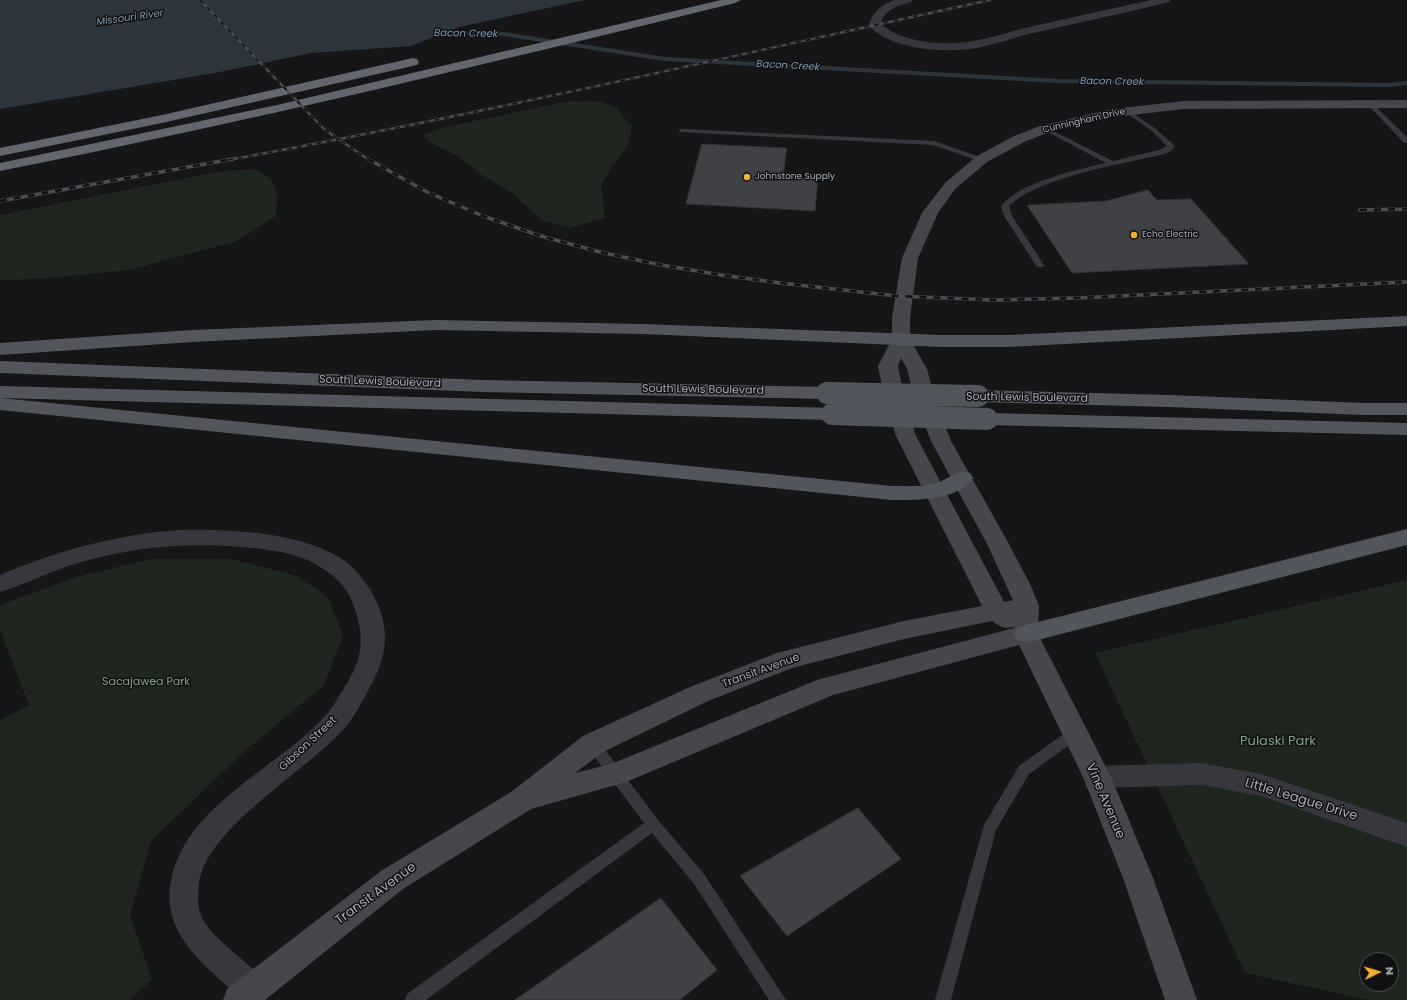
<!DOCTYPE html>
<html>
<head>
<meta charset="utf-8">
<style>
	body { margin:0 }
	#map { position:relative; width:1407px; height:1000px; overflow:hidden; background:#161618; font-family:Poppins,sans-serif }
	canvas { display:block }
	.north { position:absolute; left:1359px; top:952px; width:40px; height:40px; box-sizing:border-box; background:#111113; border:1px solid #4d4f55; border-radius:50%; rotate:85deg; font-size:11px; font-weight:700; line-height:16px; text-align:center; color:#a8adb8 }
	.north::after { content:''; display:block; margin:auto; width:14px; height:18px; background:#f2b134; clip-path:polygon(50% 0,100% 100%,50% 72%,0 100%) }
</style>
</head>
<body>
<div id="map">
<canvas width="1407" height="1000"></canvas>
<div class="north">N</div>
</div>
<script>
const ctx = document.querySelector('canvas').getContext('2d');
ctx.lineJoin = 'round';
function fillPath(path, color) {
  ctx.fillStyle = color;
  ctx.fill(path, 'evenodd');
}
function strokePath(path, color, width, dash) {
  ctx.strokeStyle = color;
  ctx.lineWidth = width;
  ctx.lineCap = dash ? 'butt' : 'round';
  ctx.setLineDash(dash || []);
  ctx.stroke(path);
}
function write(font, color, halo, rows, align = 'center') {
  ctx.font = font + ' Poppins,sans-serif';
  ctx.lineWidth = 3;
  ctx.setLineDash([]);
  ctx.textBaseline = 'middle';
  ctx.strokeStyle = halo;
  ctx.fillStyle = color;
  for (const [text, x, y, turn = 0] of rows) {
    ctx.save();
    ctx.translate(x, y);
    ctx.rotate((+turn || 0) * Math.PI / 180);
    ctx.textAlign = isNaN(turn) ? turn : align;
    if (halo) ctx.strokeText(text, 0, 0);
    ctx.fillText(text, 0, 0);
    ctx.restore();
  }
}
fillPath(new Path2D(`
	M570 101 601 102 616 107 632 127 628 146 611 167 601 186 605 218 570 228 543 221 513 194 482 175 459 157 433 144 422 136 445 127Z
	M255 169 271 179 277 193 276 216 237 241 129 270 40 279 0 280V215L222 171Z
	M150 559H232L297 576 328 597 343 635 324 685 245 751 151 841 130 915 152 980 130 1000H0V720L29 705 0 630V605L77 577Z
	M1407 580V1000H1369L1245 973 1095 653ZM1367 960H1391V984H1367Z`), '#1e261f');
fillPath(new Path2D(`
	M0 0H585L459 27 411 46 311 53 215 73 0 109Z`), '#2c353c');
strokePath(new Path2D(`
	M432 33 503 34 665 59 1057 81 1389 85 1407 83`), '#2c353c', 4);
const building = new Path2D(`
	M702 144 787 148 783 176 818 178 815 211 686 204Z
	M1148 190 1157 200 1191 199 1249 264 1072 273 1027 205 1106 201Z
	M858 808 901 859 787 936 740 876Z
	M661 898 717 970 680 1000H515Z`);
fillPath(building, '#404145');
strokePath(building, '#303034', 1);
fillPath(new Path2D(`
	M1368 103H1372L1407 137V143H1404L1368 105Z
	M1127 109 1156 129 1175 146 1171 151 1164 154C1122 164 1039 177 1009 206L1012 216 1044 265 1043 267H1037L1004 216 1001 206C1020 182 1076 170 1106 163L1042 129 1047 128 1113 161 1159 150 1167 146 1152 131 1125 112 1124 111Z
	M681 129 934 141 986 159 985 161H979L933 145 679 132V130Z
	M1074 729 1079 730 1081 734 1079 738 1029 774 996 830 951 1000H935L984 825 1019 766 1069 730Z
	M593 739 598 740 658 820 704 874 786 1000H769L694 884 652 833 426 1000H405L407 994 644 823 588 748 586 744 588 740Z`), '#37383d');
fillPath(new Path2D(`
	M895 0H912L911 2C898 6 884 9 881 24 892 33 902 37 916 40 964 50 994 35 1038 25 1076 17 1113 8 1151 0H1170L1169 2C1122 14 1075 23 1029 34 1005 40 983 49 958 50 933 52 884 46 869 25 873 11 882 4 895 0Z
	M180 530C230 529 303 532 345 561 355 568 362 578 369 588 390 621 390 651 371 685 363 700 354 718 343 730 305 772 207 828 199 883 198 893 197 906 201 915 207 932 232 950 245 962 255 971 262 975 268 988L263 998C252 1000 243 1000 234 992 199 961 159 929 172 876 190 802 279 768 326 715 333 707 338 697 344 688 360 664 365 644 357 616 350 590 339 578 317 565 295 552 267 549 242 547 181 542 126 548 68 566 45 574 23 585 0 592V575C56 551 119 534 180 530Z
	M1202 763 1261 774 1407 823V847L1261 796 1202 785 1097 788 1088 785 1084 777 1088 769 1097 766Z`), '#37383d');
fillPath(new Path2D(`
	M1407 100V108L1184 109 1113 117 1050 132 1024 142 987 162 955 189 938 213 918 258 910 318V339L927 369 935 400 951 441 1009 544 1031 586 1039 606 1038 634 1111 777 1153 878 1197 1000H1165L1123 878 1083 777 1019 645 833 695 626 782 531 809 403 889 265 1000H223L227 989 381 871 511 792 583 736 690 687 777 653 904 621 982 606 896 436 885 401 878 366 892 339V318L902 258 922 213 945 183 977 156 1014 136 1040 126 1113 109 1184 101ZM901 358 907 369 915 400 931 441 987 544 1013 600 1004 602 916 436 905 401 898 366ZM992 621C1000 627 1005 629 1014 627V628L817 680 611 764 575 773 603 752 708 701 792 668 904 639Z`), '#45474d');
fillPath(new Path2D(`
	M1407 316V326L1008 347H942L643 334 436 330 192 342 0 355V343L192 330 436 320 643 324 942 335H1008Z
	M0 361 483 380 827 387 834 389 837 393 834 397 827 399 483 392 0 373Z
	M0 386 832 408 839 410 842 414 839 418 832 420 0 398Z
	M978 390 1169 395 1363 403H1407V415H1363L1169 407 978 402 971 400 968 396 971 392Z
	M0 398 892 486C906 486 921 487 934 484 948 480 955 469 970 473L973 478C958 501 916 500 892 500L0 410Z
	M987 413 1407 423V435L987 425 980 423 977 419 980 415Z
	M1407 529V545L1026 643 1017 640 1014 634 1017 628 1026 625Z`), '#53555c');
fillPath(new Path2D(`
	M721 0H741L735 3C491 63 247 122 0 171V163L277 105Z
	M413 58 417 59 419 62 417 65 162 123 0 156V148L162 115Z`), '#63666e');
const railFar1 = new Path2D(`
	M200 0 324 129 369 160
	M228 160C483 114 736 55 990 0`);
const rail = new Path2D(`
	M368 159 427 192 483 216 541 236 600 252 661 265 721 275 780 283 897 296 993 300 1077 298 1407 282
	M0 201 233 159
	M1360 210 1407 209`);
strokePath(railFar1, '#4a4c52', 2.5);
strokePath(rail, '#4a4c52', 3.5);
strokePath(railFar1, '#111113', 1.5, [5]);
strokePath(rail, '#111113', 2.5, [7]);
strokePath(new Path2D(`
	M827 393 978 396
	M832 414 987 419`), '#53555c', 22);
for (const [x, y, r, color] of [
	[747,177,4,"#f2b134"],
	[1134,235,4,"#f2b134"]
]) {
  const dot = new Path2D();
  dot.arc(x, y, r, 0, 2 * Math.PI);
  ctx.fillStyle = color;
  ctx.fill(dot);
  strokePath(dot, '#111113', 1.5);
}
write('9px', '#a8adb8', '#111113', [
	["Cunningham Drive",1084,121,-13]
]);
write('9px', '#a8adb8', '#111113', [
	["Johnstone Supply",755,177],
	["Echo Electric",1142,235]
], 'left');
write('italic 10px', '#7f9bb3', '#111113', [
	["Missouri River",130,18,-8],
	["Bacon Creek",466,34,1],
	["Bacon Creek",788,66,3],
	["Bacon Creek",1112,82,1]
]);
write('11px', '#a8adb8', '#111113', [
	["South Lewis Boulevard",380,382,2],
	["South Lewis Boulevard",703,390,1],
	["South Lewis Boulevard",1027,398,1],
	["Transit Avenue",761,671,-20],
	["Gibson Street",308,744,-43]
]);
write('11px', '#7fa381', '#111113', [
	["Sacajawea Park",146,682]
]);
write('13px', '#7fa381', '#111113', [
	["Pulaski Park",1278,742]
]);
write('13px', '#a8adb8', '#111113', [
	["Little League Drive",1301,800,17],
	["Vine Avenue",1105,801,67],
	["Transit Avenue",376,894,-36]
]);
</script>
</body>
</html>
